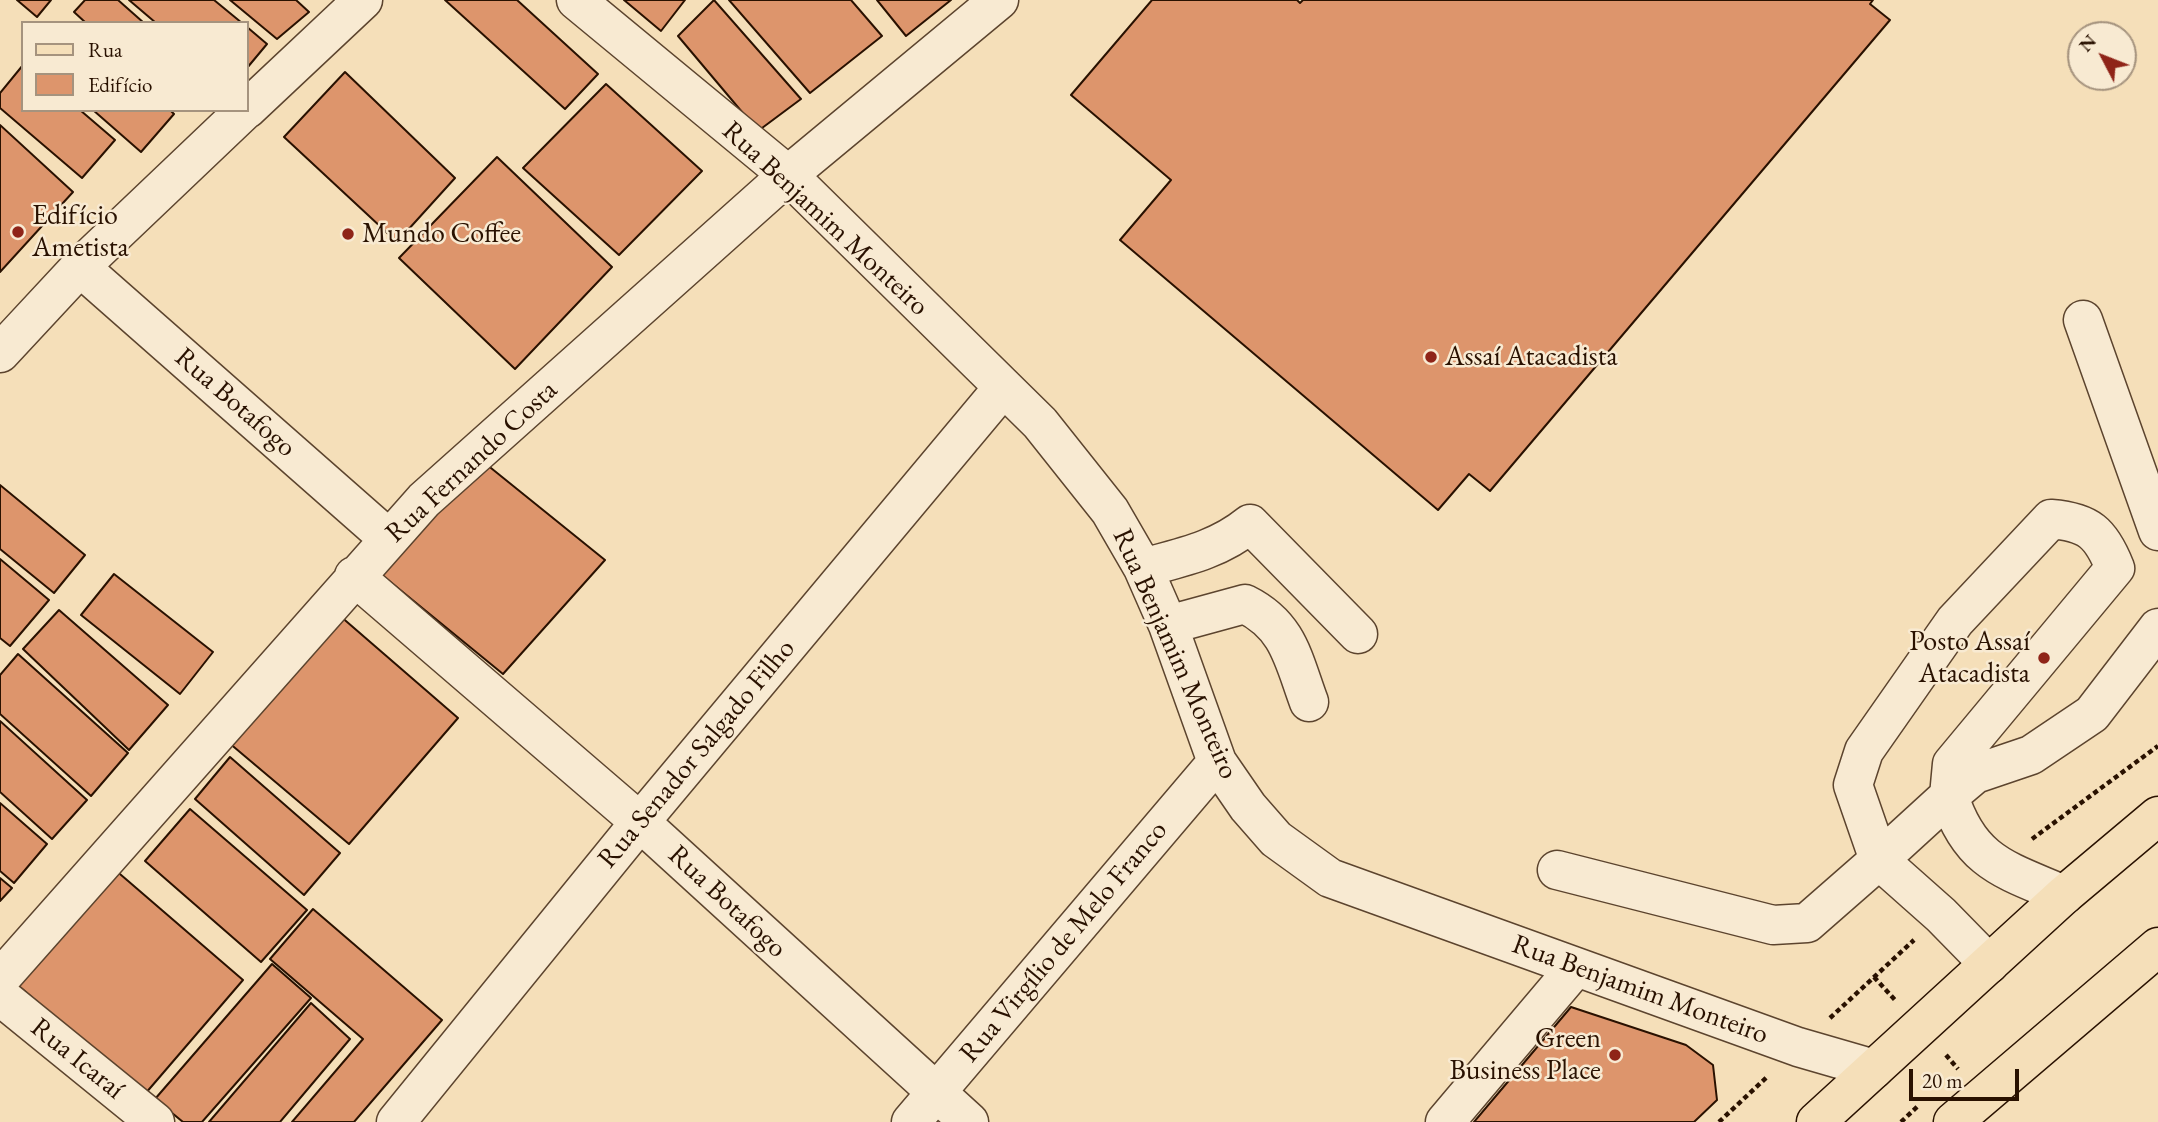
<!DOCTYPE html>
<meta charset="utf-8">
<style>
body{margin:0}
#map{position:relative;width:2158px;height:1122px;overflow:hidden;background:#f5dfb9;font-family:"EB Garamond",serif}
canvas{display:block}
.legend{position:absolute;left:21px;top:21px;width:228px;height:91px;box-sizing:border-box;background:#f8ead2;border:2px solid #a5937e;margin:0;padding:9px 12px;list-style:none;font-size:21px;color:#291100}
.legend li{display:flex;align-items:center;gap:14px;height:35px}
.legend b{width:35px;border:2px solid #a5937e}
.north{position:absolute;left:2067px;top:21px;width:70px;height:70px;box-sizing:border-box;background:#f8ead2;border:2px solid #a5937e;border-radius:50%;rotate:312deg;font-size:19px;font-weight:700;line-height:28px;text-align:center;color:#291100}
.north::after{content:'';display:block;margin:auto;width:24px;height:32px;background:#8f2418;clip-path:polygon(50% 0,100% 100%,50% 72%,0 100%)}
.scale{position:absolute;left:1909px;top:1069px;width:110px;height:32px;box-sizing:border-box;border:4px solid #291100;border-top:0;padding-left:9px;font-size:21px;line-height:24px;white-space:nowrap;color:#291100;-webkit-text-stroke:5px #f8ead2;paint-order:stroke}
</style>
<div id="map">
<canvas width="2158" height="1122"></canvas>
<ul class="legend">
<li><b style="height:9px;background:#f5dfb9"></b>Rua</li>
<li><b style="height:19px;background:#dd956c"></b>Edifício</li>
</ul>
<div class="north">N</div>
<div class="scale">20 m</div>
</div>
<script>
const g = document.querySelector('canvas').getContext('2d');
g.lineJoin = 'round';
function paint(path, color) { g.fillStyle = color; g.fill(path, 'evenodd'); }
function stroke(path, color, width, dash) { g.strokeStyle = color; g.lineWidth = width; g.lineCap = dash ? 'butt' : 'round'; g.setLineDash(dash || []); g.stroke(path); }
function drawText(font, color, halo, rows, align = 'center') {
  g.font = font + ' "EB Garamond",serif'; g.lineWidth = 5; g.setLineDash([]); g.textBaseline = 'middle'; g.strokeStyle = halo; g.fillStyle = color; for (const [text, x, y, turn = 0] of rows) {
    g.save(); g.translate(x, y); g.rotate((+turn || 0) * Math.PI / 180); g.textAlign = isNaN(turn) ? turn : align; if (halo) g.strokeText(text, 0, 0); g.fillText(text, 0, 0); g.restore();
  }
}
const building = new Path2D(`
 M17 0H51L37 17Z
 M85 0H118L144 23H86L74 12Z
 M129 0H214L242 23H156Z
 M230 0H296L309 12 277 39Z
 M445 0H517L598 74 565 109Z
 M624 0H685L661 31Z
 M714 0 801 99 758 131 678 36Z
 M729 0H851L882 36 810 93Z
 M877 0H951L906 36Z
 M1152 0H1297L1300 3 1303 0H1873L1870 4 1890 20 1490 491 1469 474 1438 510 1120 240 1171 180 1071 95Z
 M247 27 267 44 247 68Z
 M23 65V110H80L115 140 82 178 0 108V93Z
 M345 72 455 178 397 242 284 137Z
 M606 84 702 171 619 255 523 168Z
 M93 110H170L174 114 141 152Z
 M0 125 73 192 0 272Z
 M497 157 612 267 515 369 399 258Z
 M486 464 605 560 503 674 377 571Z
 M0 485 85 555 54 593 0 549Z
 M0 559 49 600 10 646 0 638Z
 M114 574 213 652 180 694 81 615Z
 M59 610 168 705 129 750 23 649Z
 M339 615 458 718 349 844 228 742Z
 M18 654 128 753 91 796 0 714V675Z
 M0 721 87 800 52 839 0 792Z
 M230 757 340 853 304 895 195 799Z
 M0 803 47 844 14 883 0 871Z
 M190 809 307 910 261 962 145 861Z
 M113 868 243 980 145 1094 14 982Z
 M0 878 12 888 0 901Z
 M313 909 442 1020 354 1122H292L363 1039 270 959Z
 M272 964 311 998 202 1122H183L155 1099Z
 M311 1003 350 1039 280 1122H209Z
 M1571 1007 1686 1045 1713 1065 1717 1100 1694 1122H1474Z`);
paint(building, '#dd956c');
stroke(building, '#291100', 2);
const minor = new Path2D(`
 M576 0 788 175 1040 423 1110 511 1143 568 1168 625 1217 762 1248 807 1276 839 1330 878 1798 1047 1874 1069
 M247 109 363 0
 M80 267 389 539
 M2083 320 2158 531
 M0 353 80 267 245 110
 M2051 519C2089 522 2101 533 2115 568L1952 764 1949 796 1879 860 1853 785 1864 751 1955 621Z
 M1143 568C1183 557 1218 550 1250 524L1358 634
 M354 576 640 822 969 1122
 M1168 625 1245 604C1289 626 1293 659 1309 702
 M1557 870 1773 925 1807 923 1879 860 1941 915 1989 964
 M2064 895C2006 870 1970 863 1949 796L1975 774 2031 755 2092 714 2158 628
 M0 979 424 500 788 175 999 0
 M0 996 155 1122
 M396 1122 640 822 1002 389
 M911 1122 1217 762
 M1445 1122 1576 967`);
const major = new Path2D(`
 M1816 1122 2064 895 2158 816
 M1953 1122 2158 947`);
stroke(minor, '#5c442e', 41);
stroke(major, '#291100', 41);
stroke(new Path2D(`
 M2032 839 2158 746
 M1874 977 1895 1000
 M1830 1018 1914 940
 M1946 1055 1958 1069
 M1719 1122 1768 1076
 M1901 1122 1918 1106`), '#291100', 4.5, [5, 3.5]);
stroke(minor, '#f8ead2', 38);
stroke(major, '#f5dfb9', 38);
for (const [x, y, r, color] of [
 [18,232,7,"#8f2418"],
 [348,234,7,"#8f2418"],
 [1431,357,7,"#8f2418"],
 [2044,658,7,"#8f2418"],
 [1615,1055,7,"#8f2418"]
]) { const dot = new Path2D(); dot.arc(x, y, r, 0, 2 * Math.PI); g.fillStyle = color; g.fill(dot); stroke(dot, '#f8ead2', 2.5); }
drawText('28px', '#291100', '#f8ead2', [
 ["Edifício",32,216],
 ["Ametista",32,248],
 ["Mundo Coffee",362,234],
 ["Assaí Atacadista",1445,357],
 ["Posto Assaí",2030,642,"right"],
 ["Atacadista",2030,674,"right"],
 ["Green",1601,1039,"right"],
 ["Business Place",1601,1071,"right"]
], 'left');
drawText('28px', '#291100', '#f8ead2', [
 ["Rua Benjamim Monteiro",825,219,43],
 ["Rua Botafogo",235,403,41],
 ["Rua Fernando Costa",472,462,-43],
 ["Rua Benjamim Monteiro",1175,654,66],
 ["Rua Senador Salgado Filho",697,754,-50],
 ["Rua Botafogo",727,902,43],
 ["Rua Virgílio de Melo Franco",1064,942,-50],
 ["Rua Benjamim Monteiro",1640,990,20],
 ["Rua Icaraí",77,1059,39]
]);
</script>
